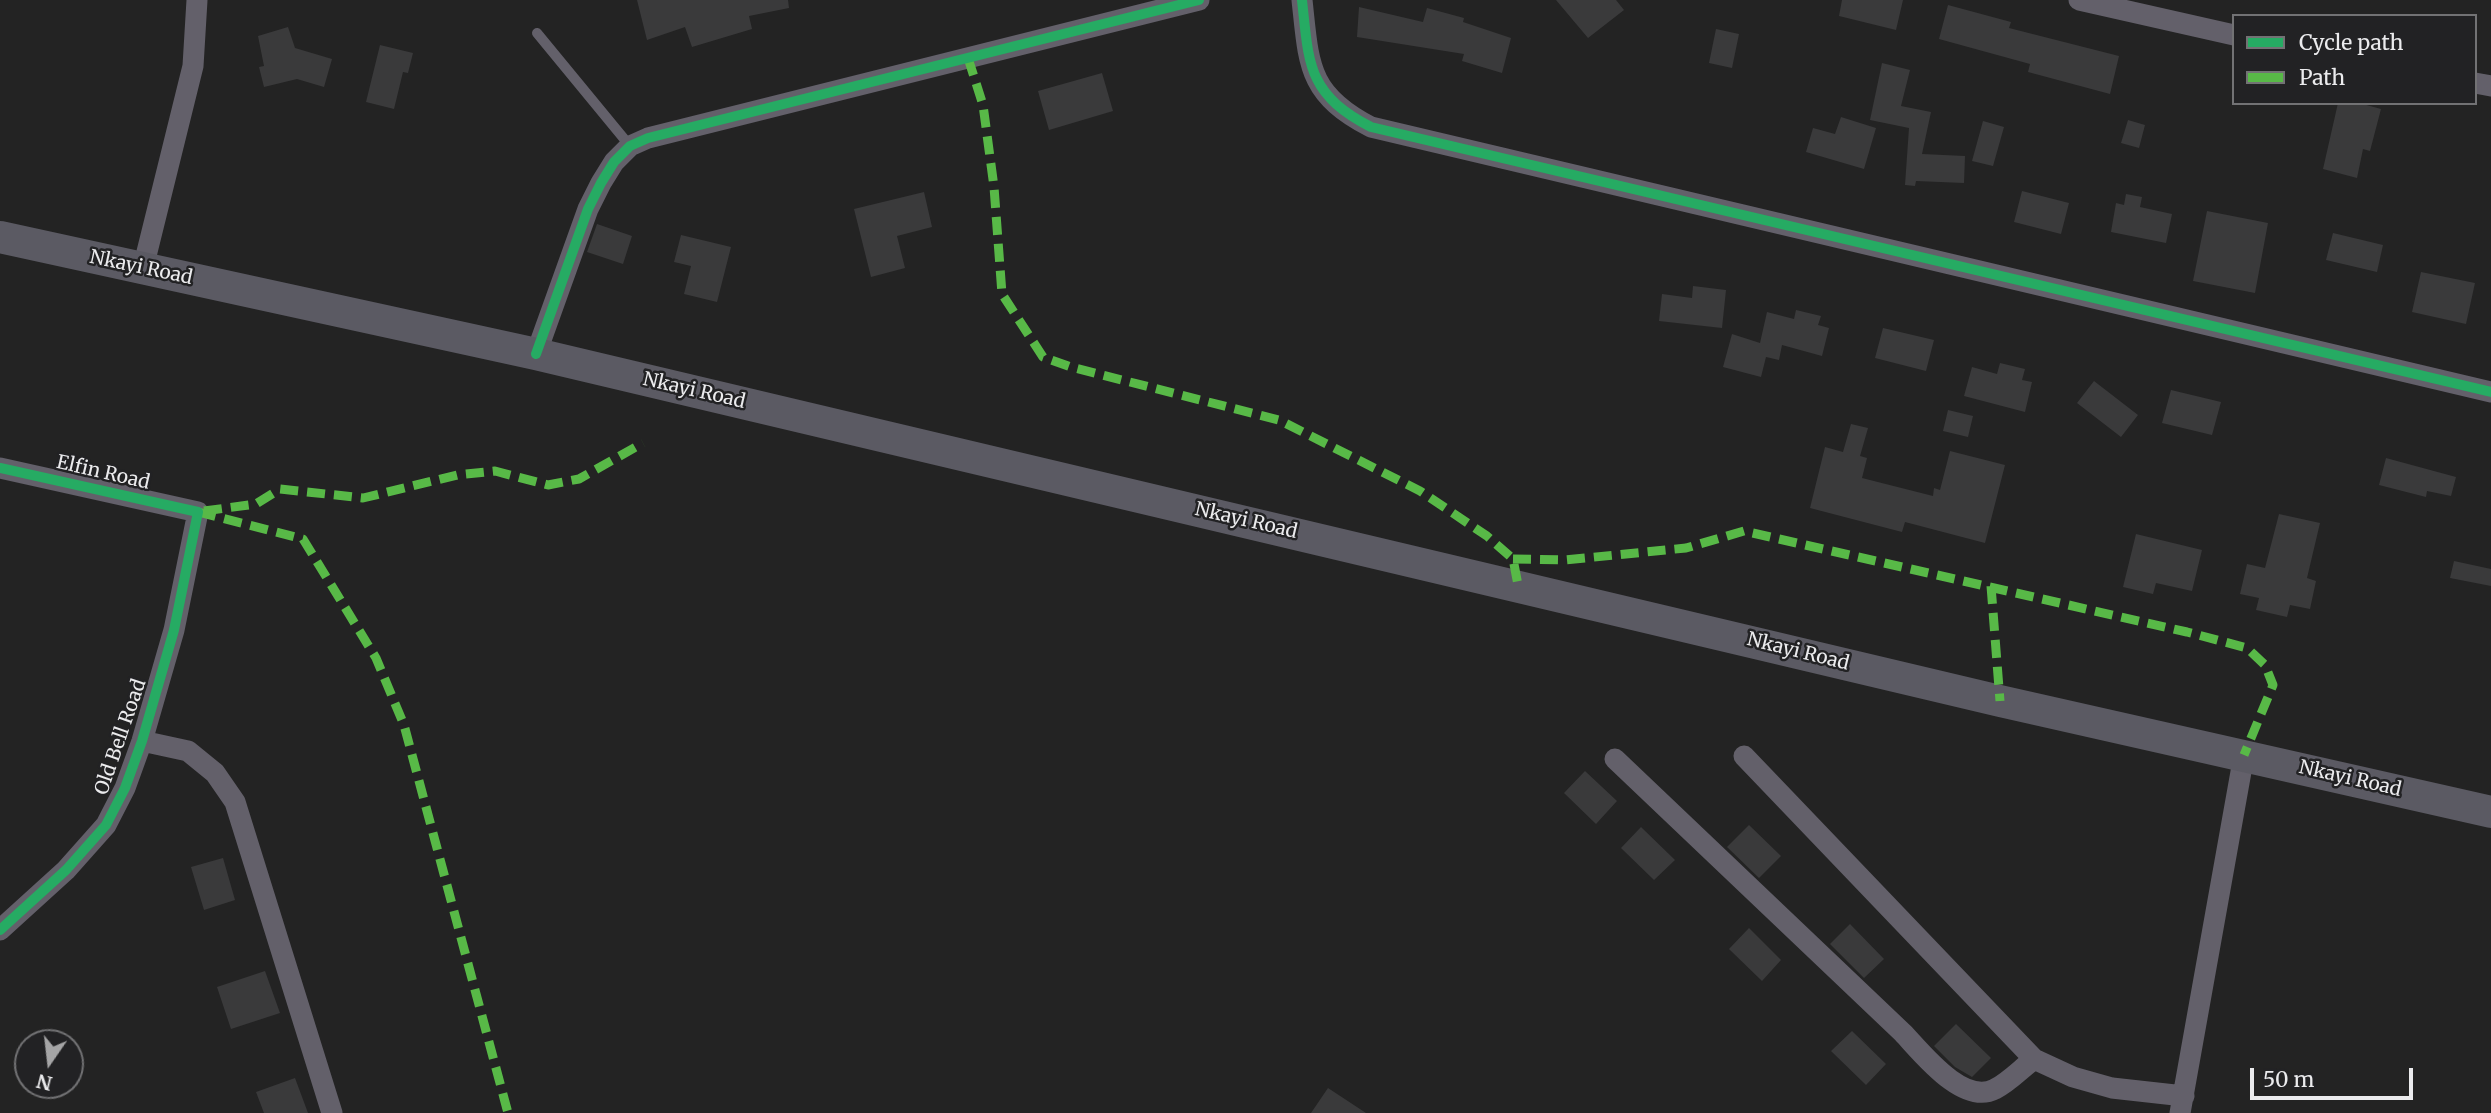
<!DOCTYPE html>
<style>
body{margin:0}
#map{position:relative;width:2491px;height:1113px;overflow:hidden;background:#232323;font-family:Merriweather,serif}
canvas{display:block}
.legend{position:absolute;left:2232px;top:14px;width:245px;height:91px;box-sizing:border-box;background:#222224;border:2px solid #727274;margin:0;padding:9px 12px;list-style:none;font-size:21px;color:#ebebed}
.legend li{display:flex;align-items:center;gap:14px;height:35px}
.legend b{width:35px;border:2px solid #727274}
.north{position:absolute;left:14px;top:1029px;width:70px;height:70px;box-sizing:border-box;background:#222224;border:2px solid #727274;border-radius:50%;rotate:194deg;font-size:19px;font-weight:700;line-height:28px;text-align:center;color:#ebebed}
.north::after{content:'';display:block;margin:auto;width:24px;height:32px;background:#a5a5a6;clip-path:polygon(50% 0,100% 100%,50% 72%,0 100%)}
.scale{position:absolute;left:2250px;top:1068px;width:163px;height:32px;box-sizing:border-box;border:4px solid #ebebed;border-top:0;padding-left:9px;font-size:21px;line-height:24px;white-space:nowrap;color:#ebebed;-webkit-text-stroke:5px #222224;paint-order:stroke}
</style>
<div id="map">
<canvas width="2491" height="1113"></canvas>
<ul class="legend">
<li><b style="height:9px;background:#26ab63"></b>Cycle path</li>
<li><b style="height:9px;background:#58b947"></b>Path</li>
</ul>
<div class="north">N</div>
<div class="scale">50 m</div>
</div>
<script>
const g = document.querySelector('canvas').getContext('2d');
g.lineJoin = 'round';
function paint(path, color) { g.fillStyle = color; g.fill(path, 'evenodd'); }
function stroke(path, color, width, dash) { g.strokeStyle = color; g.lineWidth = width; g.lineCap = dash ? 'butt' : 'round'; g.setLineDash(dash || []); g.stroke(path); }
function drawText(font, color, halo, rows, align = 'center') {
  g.font = font + ' Merriweather,serif'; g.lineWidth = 5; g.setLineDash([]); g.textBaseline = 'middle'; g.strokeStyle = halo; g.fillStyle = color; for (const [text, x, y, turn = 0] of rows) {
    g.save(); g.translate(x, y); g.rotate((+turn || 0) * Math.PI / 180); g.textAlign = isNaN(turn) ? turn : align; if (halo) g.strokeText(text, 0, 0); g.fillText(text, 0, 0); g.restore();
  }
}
paint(new Path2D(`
 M637 0H788L789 8 749 16 752 29 692 47 685 27 647 40Z
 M1556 0H1616L1624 10 1588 38Z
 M1842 0H1903L1896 30 1839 16Z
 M1948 5 2011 22 2009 28 2119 56 2110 94 2028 72 2030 64 1939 39Z
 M1359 7 1423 22 1427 8 1464 18 1463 22 1511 38 1502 73 1462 61 1464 54 1357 37Z
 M288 27 295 48 332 59 324 87 297 79 264 87 259 67 264 66 258 36Z
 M1716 29 1739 34 1732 68 1709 63Z
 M380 45 413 53 408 73 403 72 394 109 366 102Z
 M1882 63 1910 70 1901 106 1931 112 1922 154 1965 156 1964 183 1916 181 1915 186 1905 185 1909 128 1870 120Z
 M1102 73 1113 111 1049 130 1038 91Z
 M2338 103H2359L2381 109 2370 151 2363 149 2357 178 2323 169Z
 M1841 117 1876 128 1864 169 1806 152 1813 128 1835 134Z
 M2128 120 2145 125 2139 148 2121 143Z
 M1983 121 2004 127 1993 166 1972 161Z
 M2022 191 2069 203 2061 234 2014 222Z
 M924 192 932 227 897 236 905 268 871 277 854 209Z
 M2126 194 2142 197 2140 207 2172 214 2166 243 2111 232 2116 203 2124 205Z
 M2207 211 2268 223 2255 293 2193 281Z
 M597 224 632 236 623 264 587 252Z
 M2333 233 2383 245 2377 272 2326 260Z
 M681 235 731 247 717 302 684 294 691 266 674 262Z
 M2421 272 2475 283 2466 324 2412 312Z
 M1693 286 1726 290 1722 328 1659 321 1662 294 1692 298Z
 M1796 310 1821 316 1818 325 1829 328 1822 356 1782 345 1779 360 1766 357 1761 377 1723 367 1732 334 1760 343 1767 312 1794 319Z
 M1883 328 1934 340 1926 371 1875 358Z
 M2000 363 2025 369 2022 380 2032 382 2025 412 1964 396 1972 367 1997 374Z
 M2094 381 2138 415 2121 437 2077 403Z
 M2171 390 2221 402 2212 435 2162 423Z
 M1948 410 1973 416 1968 437 1943 431Z
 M1851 424 1868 428 1860 456 1867 458 1862 478 1933 496 1934 488 1940 490 1950 451 2005 465 1985 543 1905 522 1902 532 1810 508 1825 447 1843 452Z
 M2386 458 2456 477 2451 496 2427 491 2426 497 2379 485Z
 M2279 514 2320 523 2307 578 2316 581 2310 609 2290 605 2287 617 2256 610 2259 598 2240 594 2247 564 2265 568Z
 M2136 534 2202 550 2192 591 2156 583 2153 594 2123 587Z
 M2454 561 2491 569V586L2450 578Z
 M1585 771 1617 801 1596 824 1564 793Z
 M1749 825 1781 856 1759 878 1727 847Z
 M1641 827 1675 860 1654 880 1621 848Z
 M223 858 235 900 204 910 191 867Z
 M1850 924 1884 959 1864 978 1830 944Z
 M1749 928 1781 960 1762 981 1729 949Z
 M265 971 280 1013 231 1029 217 987Z
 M1956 1024 1991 1058 1972 1077 1955 1067 1934 1046Z
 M1852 1031 1886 1064 1866 1085 1831 1051Z
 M295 1078 308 1113H264L256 1092Z
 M1328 1088 1366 1113H1311Z`), '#3a3a3b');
stroke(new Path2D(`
 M537 33 630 146`), '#63606a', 10);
stroke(new Path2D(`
 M1302 0C1309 64 1307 94 1371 127L2491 392
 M2079 0 2234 35
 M2475 83 2491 86
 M143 268 193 66 197 0
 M536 354 588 209 601 183 614 162 630 146 648 138 1199 0
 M0 468 198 512 174 630 142 741 125 788 106 825 66 870 0 930
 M142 741 188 751 215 773 235 802 332 1113
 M1744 756 2034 1059 2073 1077 2112 1088 2184 1096
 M1615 759 1903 1033C1922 1053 1963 1106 1995 1089 2009 1082 2022 1068 2034 1059
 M2180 1113 2244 755`), '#63606a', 21);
stroke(new Path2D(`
 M0 237 536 354 2000 701 2491 812`), '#5b5a63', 32);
stroke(new Path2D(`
 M968 58 983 105 994 187 1002 294 1043 357 1071 367 1279 420 1420 491 1487 536 1513 559 1518 585
 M204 511 256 504 280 489 363 498 457 475 495 471 548 485 579 479 643 443
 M198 512 303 539 376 658 404 725 508 1113
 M1513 559 1565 560 1686 548 1744 531 2187 632 2247 648 2265 665 2273 685 2244 755
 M1991 586 2000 701`), '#58b947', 9, [18, 9]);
stroke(new Path2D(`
 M1302 0C1309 64 1307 94 1371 127L2491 392
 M536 354 588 209 601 183 614 162 630 146 648 138 1199 0
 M0 468 198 512 174 630 142 741 125 788 106 825 66 870 0 930`), '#26ab63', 10);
drawText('19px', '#ebebed', '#222224', [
 ["Nkayi Road",141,268,12],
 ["Nkayi Road",694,391,13],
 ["Elfin Road",103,473,13],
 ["Nkayi Road",1246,521,13],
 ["Nkayi Road",1798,652,14],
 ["Old Bell Road",121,737,-71],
 ["Nkayi Road",2350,779,13]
]);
</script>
